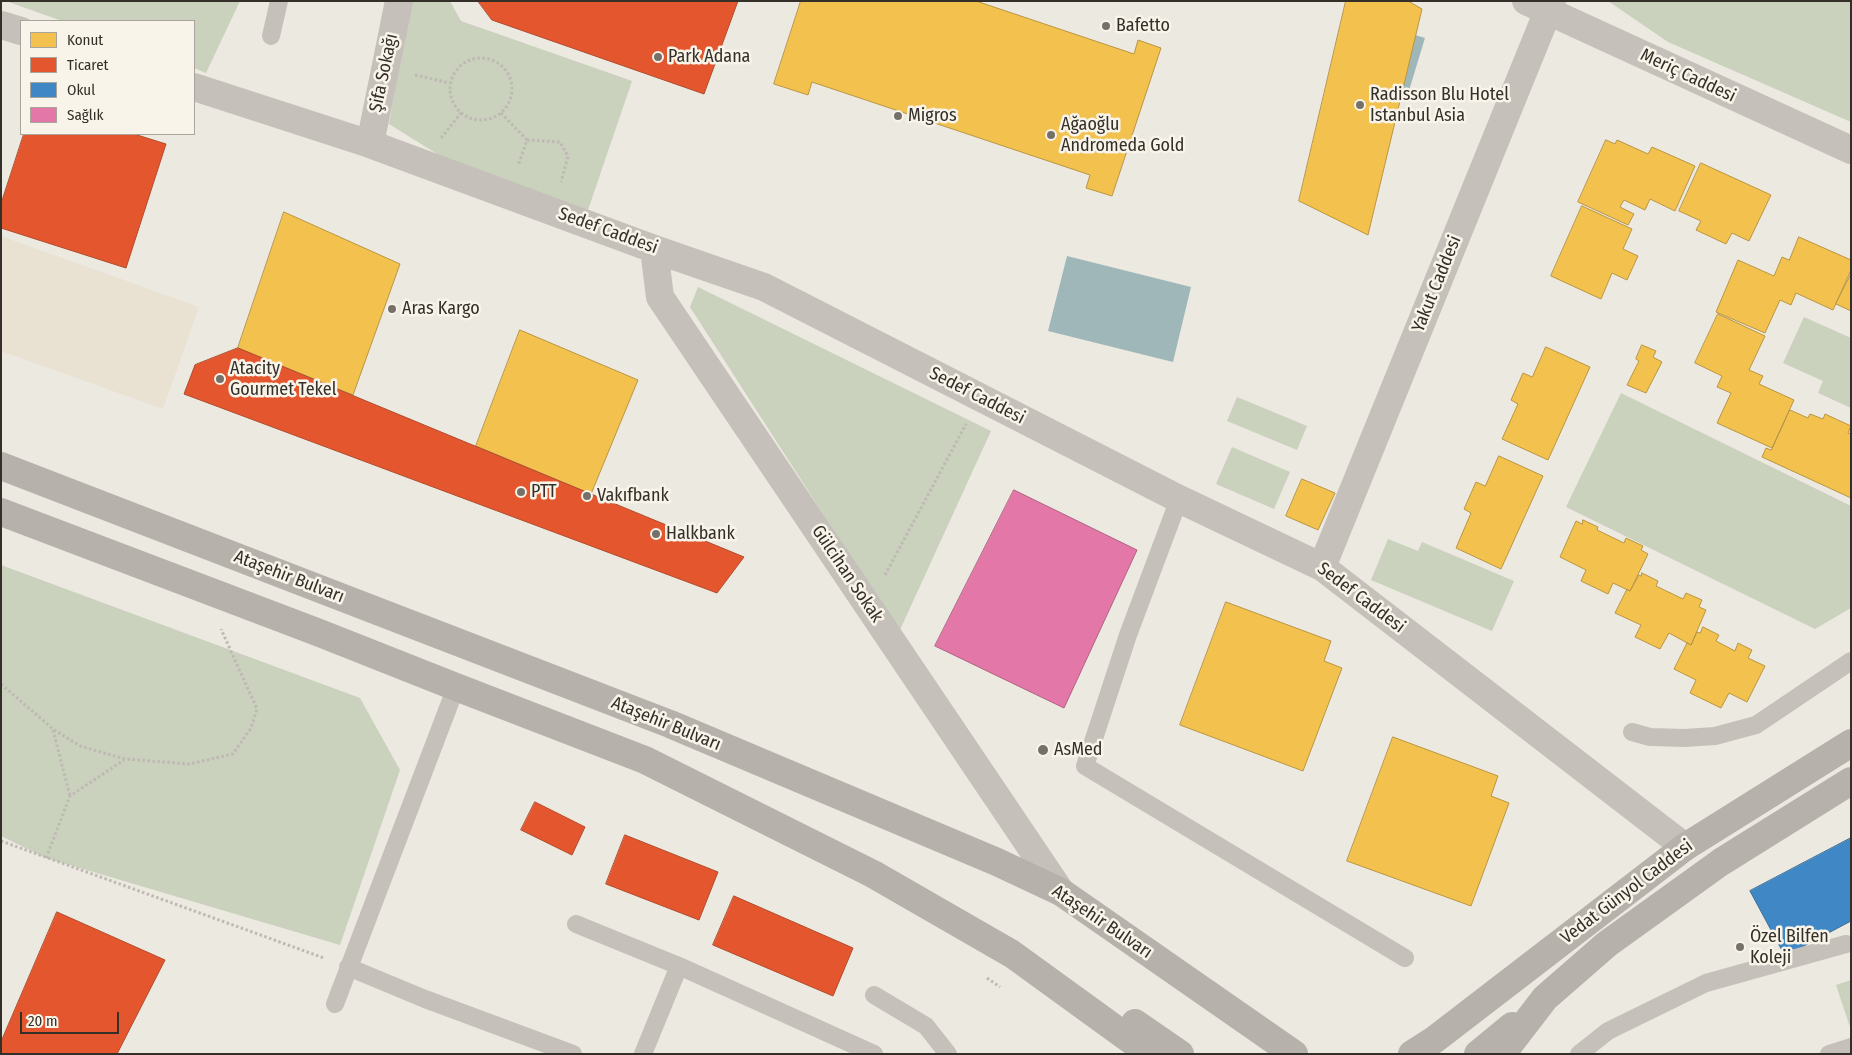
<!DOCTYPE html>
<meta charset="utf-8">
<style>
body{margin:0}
#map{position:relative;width:1852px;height:1055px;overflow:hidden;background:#ece9e1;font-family:"Fira Sans Condensed",sans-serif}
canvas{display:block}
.frame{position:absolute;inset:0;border:2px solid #352f29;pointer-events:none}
.legend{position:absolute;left:20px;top:20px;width:175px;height:115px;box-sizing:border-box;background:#f8f4e9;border:1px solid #aaa59c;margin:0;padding:6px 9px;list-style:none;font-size:15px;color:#352f29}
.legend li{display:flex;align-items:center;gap:10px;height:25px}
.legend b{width:25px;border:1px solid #aaa59c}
.scale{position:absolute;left:20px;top:1012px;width:99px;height:22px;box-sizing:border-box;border:2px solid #352f29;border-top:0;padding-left:6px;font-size:15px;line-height:18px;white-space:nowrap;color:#352f29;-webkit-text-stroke:4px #f8f4e9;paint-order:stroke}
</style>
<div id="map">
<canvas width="1852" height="1055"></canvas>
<div class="frame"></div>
<ul class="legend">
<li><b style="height:14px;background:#f2c14e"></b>Konut</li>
<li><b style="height:14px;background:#e4572e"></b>Ticaret</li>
<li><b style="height:14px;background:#3f88c5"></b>Okul</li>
<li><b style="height:14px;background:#e377a8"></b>Sağlık</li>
</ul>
<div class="scale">20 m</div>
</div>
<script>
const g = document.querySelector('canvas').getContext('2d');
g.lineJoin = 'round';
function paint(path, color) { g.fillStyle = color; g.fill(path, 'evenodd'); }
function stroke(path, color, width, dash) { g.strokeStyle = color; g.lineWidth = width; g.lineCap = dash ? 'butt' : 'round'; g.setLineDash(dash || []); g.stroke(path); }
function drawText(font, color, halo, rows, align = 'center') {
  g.font = font + ' "Fira Sans Condensed",sans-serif'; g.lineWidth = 5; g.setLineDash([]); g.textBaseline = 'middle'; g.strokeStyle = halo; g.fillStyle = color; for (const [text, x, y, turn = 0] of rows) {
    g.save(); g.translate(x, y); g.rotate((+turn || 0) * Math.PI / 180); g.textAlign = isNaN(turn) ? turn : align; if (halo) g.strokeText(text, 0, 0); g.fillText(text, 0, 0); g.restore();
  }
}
paint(new Path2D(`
 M6 1H240L206 73 194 68V21H62Z
 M410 1H450L461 21 632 81 588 210 442 157 389 124Z
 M1608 1H1851V122L1668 42Z
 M698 287 991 431 899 632 690 307Z
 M1804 317 1851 338V408L1818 393 1823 381 1783 363Z
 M1621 393 1851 506V608L1815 629 1566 507Z
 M1237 397 1307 426 1297 450 1227 421Z
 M1232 447 1290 472 1274 509 1216 484Z
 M1388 539 1418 551 1422 542 1514 581 1492 631 1371 580Z
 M1 565 360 698 400 770 340 945 46 858 1 836Z
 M1851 980V1030L1836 985Z`), '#cad1bd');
paint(new Path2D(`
 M1 236 199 307 163 409 1 351Z`), '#e9e2d2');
paint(new Path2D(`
 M1399 30 1425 38 1407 97 1383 89Z
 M1067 256 1191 287 1173 362 1048 331Z`), '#a0b7ba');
const homes = new Path2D(`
 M801 1H976L1134 54 1138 40 1161 48 1112 196 1086 188 1090 175 812 82 808 95 774 84Z
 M1346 1H1408L1422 9 1368 235 1299 201Z
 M1606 140 1615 144 1617 140 1648 154 1652 147 1695 166 1675 211 1650 199 1645 210 1624 200 1620 207 1634 214 1628 225 1578 202Z
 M1701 163 1771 195 1749 241 1732 233 1726 244 1696 230 1701 221 1679 211Z
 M1582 206 1632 229 1623 249 1638 256 1627 280 1612 273 1601 299 1551 276Z
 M284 212 400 264 353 395 238 348Z
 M1799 237 1851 260V270L1833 310 1796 293 1791 305 1780 300 1765 333 1716 312 1738 260 1774 276 1782 257 1789 260Z
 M1851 274V311L1836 304Z
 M1718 314 1765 336 1749 370 1763 376 1759 384 1794 400 1772 448 1717 423 1731 393 1717 387 1722 376 1695 363Z
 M520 330 638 380 591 494 476 446Z
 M1642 345 1656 351 1653 357 1662 362 1646 393 1627 385 1639 361 1636 359Z
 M1546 347 1590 367 1548 460 1502 439 1518 404 1511 400 1523 373 1532 377Z
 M1790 410 1808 418 1810 414 1823 419 1825 414 1851 426 1848 433 1851 434V498L1762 457 1766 448 1771 450Z
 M1499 456 1543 476 1501 569 1456 548 1471 513 1464 509 1476 482 1485 486Z
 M1302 479 1335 493 1318 530 1286 516Z
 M1583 520 1598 527 1597 530 1624 543 1626 538 1643 546 1641 550 1648 554 1630 591 1613 583 1608 594 1581 581 1586 570 1560 557 1576 521 1582 524Z
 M1642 573 1658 581 1656 586 1683 599 1686 593 1702 600 1699 607 1706 610 1691 645 1669 633 1660 649 1635 637 1641 625 1615 613 1627 589 1630 591 1639 575 1641 576Z
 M1226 602 1331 641 1324 661 1342 668 1303 771 1180 725Z
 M1703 627 1719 635 1716 641 1735 651 1738 643 1752 650 1748 658 1765 666 1747 702 1729 693 1721 708 1690 693 1696 680 1674 669 1687 643 1691 645 1697 632 1700 633Z
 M1393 737 1498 776 1491 796 1509 803 1471 906 1347 861Z`);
paint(homes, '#f2c14e');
stroke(homes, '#b99543', 1);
const shops = new Path2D(`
 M478 1H738L704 94 492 20Z
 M24 134H134L166 144 126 268 1 228V204Z
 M238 348 591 494 744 557 717 593 184 394 195 365Z
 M535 802 585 827 572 855 521 830Z
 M625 835 718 872 699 920 606 884Z
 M734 896 853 948 833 996 713 945Z
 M57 912 165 960 117 1054H1V1042Z`);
paint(shops, '#e4572e');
stroke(shops, '#b04b2c', 1);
const schools = new Path2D(`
 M1851 838V921L1785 956 1750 891Z`);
paint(schools, '#3f88c5');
stroke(schools, '#3c6d96', 1);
const health = new Path2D(`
 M1014 490 1137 550 1064 708 935 646Z`);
paint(health, '#e377a8');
stroke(health, '#af6182', 1);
stroke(new Path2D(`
 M450 89a31 31 0 1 1 62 0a31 31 0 1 1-62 0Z
 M415 75 450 83
 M501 113 527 140 518 166
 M441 138 461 113
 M527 140 560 142 568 156 561 182
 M885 575 966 424
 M1 684 53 729 80 746 125 759 189 764 233 754 251 728 257 709 221 629
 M53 730 70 796
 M1 841 324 958
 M46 858 70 796 124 760
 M987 978 1000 987`), '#beb9b3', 3, [2.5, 2.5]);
stroke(new Path2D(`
 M271 36 279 1
 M1179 499 1128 635 1085 766 1405 958
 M1632 732 1650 737 1685 738 1715 736 1756 725 1851 661
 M576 924 679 966 874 1054
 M348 967 425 999 573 1054
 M874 995 926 1026 948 1054
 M335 1004 456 687
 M643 1054 679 966
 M1579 1054 1608 1031 1706 983 1846 944
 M1829 1054 1851 1047`), '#c5c1ba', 18);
stroke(new Path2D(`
 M1526 1 1851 150
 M1 25 21 31
 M194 87 370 144 654 249 764 287 1179 499 1322 567 1685 847
 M370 144 399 1
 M654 249 660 297 1061 892
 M1322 567 1552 1`), '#c5c1ba', 28);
stroke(new Path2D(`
 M1 466 670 724 997 862 1061 892 1294 1054
 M1 512 317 632 456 687 645 760 873 874 1012 954 1150 1054
 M1135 1023 1180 1054
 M1412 1054 1434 1040 1685 847 1851 743
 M1478 1054 1512 1026
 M1502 1054 1545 998 1607 944 1721 862 1851 781`), '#b6b1ab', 28);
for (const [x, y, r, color] of [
 [1106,26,5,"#757069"],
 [658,57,5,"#757069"],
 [1360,105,5,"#757069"],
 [898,116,5,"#757069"],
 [1051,135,5,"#757069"],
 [392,309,5,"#757069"],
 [220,379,5,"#757069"],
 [521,492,5,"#757069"],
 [587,496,5,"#757069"],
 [656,534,5,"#757069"],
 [1043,750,6,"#757069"],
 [1740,947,5,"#757069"]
]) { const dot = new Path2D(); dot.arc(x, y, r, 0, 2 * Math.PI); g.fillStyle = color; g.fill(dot); stroke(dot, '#f8f4e9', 2); }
drawText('18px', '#352f29', '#f8f4e9', [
 ["Bafetto",1116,26],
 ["Park Adana",668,57],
 ["Radisson Blu Hotel",1370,95],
 ["Istanbul Asia",1370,116],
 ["Migros",908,116],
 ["Ağaoğlu",1061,125],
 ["Andromeda Gold",1061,146],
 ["Aras Kargo",402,309],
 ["Atacity",230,369],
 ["Gourmet Tekel",230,390],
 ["PTT",531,492],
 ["Vakıfbank",597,496],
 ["Halkbank",666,534],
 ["AsMed",1054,750],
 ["Özel Bilfen",1750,937],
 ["Koleji",1750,958]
], 'left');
drawText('18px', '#352f29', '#f8f4e9', [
 ["Şifa Sokağı",384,73,-78],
 ["Meriç Caddesi",1688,76,25],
 ["Sedef Caddesi",608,231,20],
 ["Yakut Caddesi",1437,284,-68],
 ["Sedef Caddesi",977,396,27],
 ["Gülcihan Sokak",847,574,56],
 ["Ataşehir Bulvarı",289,577,21],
 ["Sedef Caddesi",1361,598,37],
 ["Ataşehir Bulvarı",666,724,22],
 ["Vedat Günyol Caddesi",1627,892,-37],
 ["Ataşehir Bulvarı",1102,922,34]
]);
</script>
